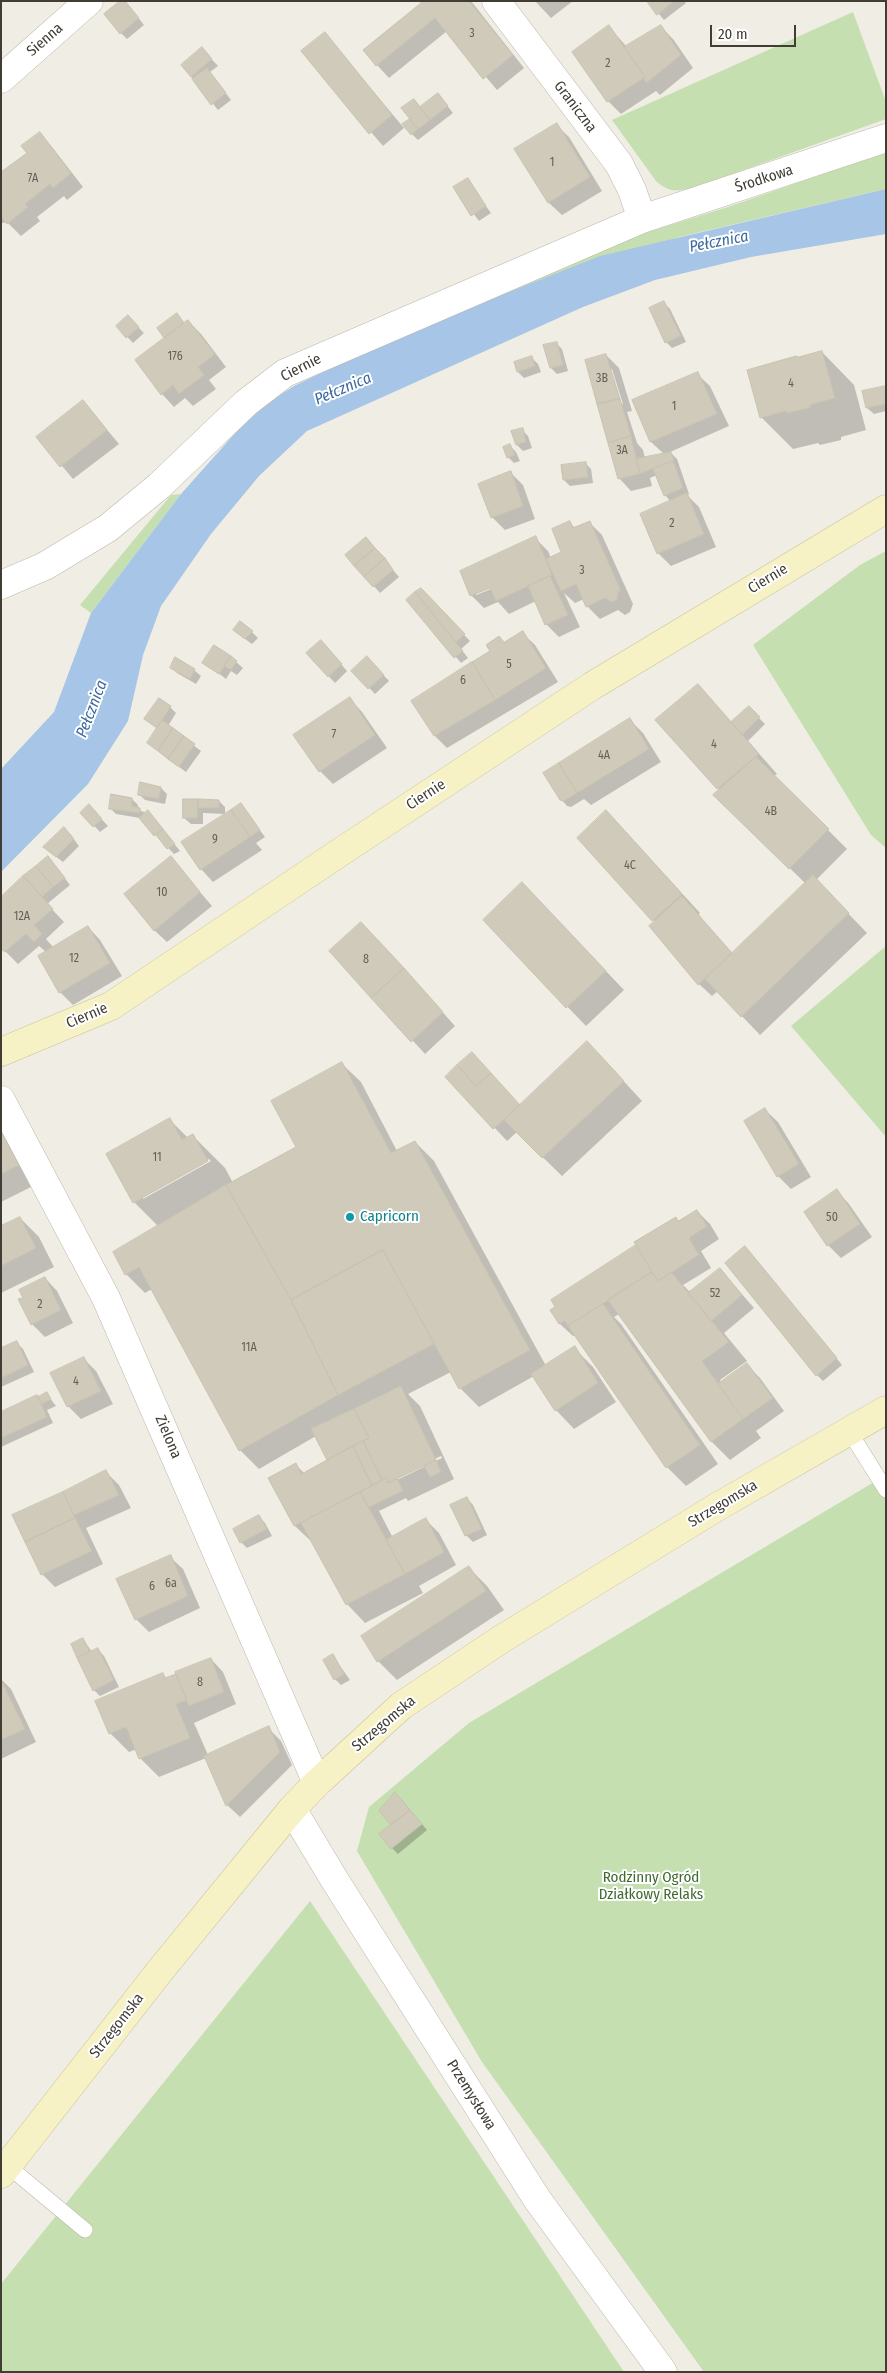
<!DOCTYPE html>
<meta charset="utf-8">
<style>
body{margin:0}
#map{position:relative;width:887px;height:2373px;overflow:hidden;background:#efede4;font-family:"Fira Sans Condensed",sans-serif}
canvas{display:block}
.frame{position:absolute;inset:0;border:2px solid #413d35;pointer-events:none}
.scale{position:absolute;left:710px;top:25px;width:86px;height:22px;box-sizing:border-box;border:2px solid #413d35;border-top:0;padding-left:6px;font-size:15px;line-height:18px;white-space:nowrap;color:#413d35;-webkit-text-stroke:4px #fff;paint-order:stroke}
</style>
<div id="map">
<canvas width="887" height="2373"></canvas>
<div class="frame"></div>
<div class="scale">20 m</div>
</div>
<script>
const g = document.querySelector('canvas').getContext('2d');
g.lineJoin = 'round';
function paint(path, color) { g.fillStyle = color; g.fill(path, 'evenodd'); }
function stroke(path, color, width, dash) { g.strokeStyle = color; g.lineWidth = width; g.lineCap = dash ? 'butt' : 'round'; g.setLineDash(dash || []); g.stroke(path); }
function drawText(font, color, halo, rows, align = 'center') {
  g.font = font + ' "Fira Sans Condensed",sans-serif'; g.lineWidth = 4; g.setLineDash([]); g.textBaseline = 'middle'; g.strokeStyle = halo; g.fillStyle = color; for (const [text, x, y, turn = 0] of rows) {
    g.save(); g.translate(x, y); g.rotate((+turn || 0) * Math.PI / 180); g.textAlign = isNaN(turn) ? turn : align; if (halo) g.strokeText(text, 0, 0); g.fillText(text, 0, 0); g.restore();
  }
}
paint(new Path2D(`
 M853 12 886 102V119L696 187C677 191 671 194 656 181L612 120Z
 M886 152V189L679 237 386 341 603 246 728 207Z
 M181 494 91 613 80 605 171 495Z
 M886 551V848L871 835 753 645 860 565Z
 M886 946V1137L791 1026Z
 M886 1475V2372H704L482 2062 357 1851 369 1807 469 1723Z
 M310 1901 624 2372H1V2284Z`), '#c5dfb1');
paint(new Path2D(`
 M886 189V234L751 257 655 280 583 307 307 431 259 476 211 534 161 606 143 655 128 721 88 784 1 872V769L54 712 91 613 181 494 254 412 294 386 386 341 600 256Z`), '#a7c5e6');
paint(new Path2D(`
 M421 1H471L524 68 497 90 447 31 389 78 377 65 423 3Z
 M535 1H573L551 18Z
 M648 1H684L686 3 664 20Z
 M129 6 144 25 127 39 121 33Z
 M609 27 627 47 661 27 673 39 693 68 660 95 656 91 621 114 608 101Z
 M325 34 404 128 383 146 302 52Z
 M202 49 218 66 210 72 231 100 218 110 182 65Z
 M438 94 453 113 418 140 412 134V119L421 108Z
 M556 125 569 137 602 191 562 215 549 203 516 149Z
 M39 134 52 147 83 187 67 200 64 196 37 217 40 221 21 236 7 222 2 223 1 174 29 154Z
 M467 180 491 213 479 221 455 188Z
 M664 303 670 309 686 342 672 348 666 342Z
 M176 315 185 324 188 321 201 334 226 367 209 380 216 389 193 406 185 398 174 407 162 394 166 338 158 328Z
 M134 323 144 333 133 343 118 327Z
 M556 343 562 349 568 371 557 374 551 368Z
 M822 352 854 385 866 430 841 437V440L820 445 818 443 793 449 761 417 798 359Z
 M606 355 619 368 632 411 627 412 637 443 643 450 645 458 664 454 651 442 634 401 697 374 710 386 729 426 670 452 677 459 689 494 687 495 699 507 716 547 671 566 658 553 671 502 665 495 657 475 650 478 652 486 631 491 619 478ZM609 369H612L623 404 620 405Z
 M532 358 538 364 541 372 524 378 518 372Z
 M886 388V411L874 414 867 408 864 392Z
 M83 401 119 444 73 479 38 437Z
 M522 430 528 436 532 448 523 451 517 445Z
 M510 446 516 452 520 461 514 463 508 457Z
 M585 463 591 469 593 483 570 486 564 480Z
 M511 473 523 485 535 519 505 530 492 517Z
 M589 522 602 535 633 604 630 612 625 615 618 610 600 619 587 606 584 599 575 603 564 593 580 627 559 637 546 624 536 601 509 614 498 602 484 608 471 595 535 538 548 551 551 558 563 552 570 523 575 528ZM495 585 496 587 476 595V592Z
 M372 545 399 577 380 593 347 555Z
 M421 590 470 641 461 649 468 658 461 663 408 600Z
 M252 632 258 638 252 644 241 636Z
 M522 633 535 645 558 682 447 748 435 736Z
 M327 648 347 671 335 683 308 654Z
 M204 662H236L243 668 237 675 231 671 226 679Z
 M373 664 389 681 375 694 353 671Z
 M171 667 194 670 201 676 196 684 177 673Z
 M698 686 732 723 749 708 765 724 748 741 777 774 774 776 847 849 816 880 867 933 760 1035 718 991 712 996 699 984 650 926 655 922 579 838 625 831 700 913 698 915 733 954 806 884 715 795 720 790 657 720Z
 M350 699 362 712 387 748 333 784 320 771 295 735Z
 M170 707 176 713 168 726 201 751 186 772 155 749 158 729 146 719Z
 M630 720 643 733 661 762 591 805 584 799 571 807 567 806 561 799Z
 M161 788 167 794 165 804 145 800 139 794Z
 M132 799 138 805V809L154 818 180 851 174 854 140 818 116 814 110 808Z
 M185 800 219 801 225 807V814L203 813V824H191L184 818Z
 M241 805 265 837 256 843 262 850 213 882 201 869Z
 M95 812 108 826 100 832 82 813Z
 M70 834 79 846 63 862 51 853Z
 M171 858 212 906 167 942 154 930Z
 M54 864 70 885 47 904 64 922 46 939 54 948 88 927 100 940 122 976 73 1005 60 992 46 952 39 946 18 964 1 947Z
 M541 903 624 990 586 1026 484 920Z
 M374 936 455 1026 425 1054 331 951Z
 M606 1062 642 1101 562 1176 517 1132 507 1141 447 1077 520 1106Z
 M342 1064 361 1082 397 1151 415 1142 434 1161 546 1366 574 1348 593 1367 616 1402 574 1429 556 1410 534 1376 479 1407 460 1388 451 1372 408 1394 420 1406 454 1479 408 1501 406 1498 379 1511 393 1538 426 1520 439 1533 456 1565 419 1586 423 1593 365 1623 347 1604 314 1544 295 1526 269 1478 296 1465 305 1474 328 1461 316 1436 259 1469 240 1450 152 1289 145 1293 126 1274 158 1226 134 1202 108 1155 170 1120 188 1138 193 1136 225 1168 233 1183 297 1148ZM209 1159 211 1161 143 1199V1196ZM441 1456 442 1458 397 1480 395 1478Z
 M765 1110 778 1122 811 1177 791 1189 778 1176Z
 M1 1116 37 1184 1 1202Z
 M837 1191 849 1204 872 1237 841 1258 828 1245 806 1212Z
 M697 1211 710 1224 719 1239 701 1251 711 1268 683 1285 691 1293 720 1269 754 1308 724 1333 747 1361 720 1380 722 1383 747 1365 760 1378 784 1411 756 1431 761 1438 730 1460 711 1441 619 1314 614 1317 621 1324 718 1464 686 1486 667 1467 575 1335 573 1336 560 1324 552 1310 675 1218 679 1222Z
 M20 1218 39 1237 54 1267 1 1293V1228Z
 M751 1254 842 1365 823 1381 817 1375Z
 M45 1278 57 1291 73 1323 45 1337 32 1324 25 1299Z
 M17 1343 23 1349 34 1372 1 1387V1350Z
 M84 1359 96 1371 113 1404 81 1419 68 1406 52 1374Z
 M47 1394 56 1406 47 1410 53 1423 1 1447V1413L37 1396 38 1398Z
 M106 1472 119 1485 131 1508 86 1528 103 1564 55 1587 42 1574 14 1516Z
 M467 1498 473 1505 487 1535 473 1542 466 1535 452 1505Z
 M259 1517 265 1523 272 1536 247 1548 241 1542Z
 M170 1557 183 1569 200 1608 149 1632 136 1619Z
 M469 1568 487 1586 504 1610 397 1680 378 1661 363 1637Z
 M83 1639 92 1652 98 1650 104 1656 119 1687 100 1696 94 1690Z
 M333 1656 350 1680 341 1685 335 1679Z
 M211 1659 223 1672 236 1704 194 1723 208 1755 268 1728 281 1741 292 1765 240 1817 227 1805 206 1758 159 1777 140 1758 137 1749 129 1752 110 1733 163 1674 167 1679Z
 M1 1679 11 1689 36 1742 1 1759Z
 M401 1799 427 1830 398 1854 392 1848Z`), '#0003');
const building = new Path2D(`
 M120 1H125L139 18 120 34 104 14Z
 M420 1H469L513 55 483 79 435 18 376 66 363 50 421 3Z
 M647 1H674L657 15Z
 M609 25 645 77 607 102 572 52Z
 M661 25 681 55 646 83 643 78 645 77 624 47Z
 M325 32 392 115 369 134 301 51Z
 M202 47 212 59 191 77 181 65Z
 M207 68 226 93 211 105 192 79Z
 M438 93 448 106 430 120 420 107Z
 M414 99 430 120 418 129 401 108Z
 M410 119 418 129 411 135 402 124Z
 M557 123 590 177 548 203 514 149Z
 M40 132 71 173 53 188 50 184 25 204 28 207 7 224 1 217V172L27 153 21 146Z
 M468 178 486 206 471 216 453 187Z
 M664 301 681 336 665 343 649 308Z
 M177 313 184 323 164 338 157 328Z
 M128 315 139 327 126 338 116 326Z
 M188 320 215 354 198 367 204 375 179 394 173 385 161 395 135 360Z
 M557 342 563 365 550 368 543 345Z
 M822 351 835 398 810 405V408L787 413 786 411 760 418 747 370 796 356 798 357Z
 M606 354 620 399 597 404 585 360Z
 M532 356 535 366 517 372 514 362Z
 M698 372 717 414 650 442 632 400Z
 M886 386V404L866 408 862 391Z
 M620 399 631 436 608 443 597 404Z
 M83 400 107 430 60 467 36 437Z
 M523 428 526 442 516 445 511 431Z
 M631 436 640 474 618 479 608 443Z
 M510 444 515 455 507 458 503 447Z
 M671 452 674 460 640 474 636 459Z
 M673 461 683 488 664 496 653 469Z
 M586 462 588 477 563 480 561 465Z
 M511 471 523 506 491 518 478 484Z
 M687 493 704 534 657 554 640 514Z
 M570 521 573 528 590 521 621 591 618 592 617 600 611 602 605 598 586 607 576 584 561 591 546 559 561 552 552 529Z
 M536 536 552 575 496 601 490 588 470 596 460 571Z
 M366 537 375 548 354 566 345 555Z
 M375 548 385 558 364 577 354 566Z
 M385 558 393 570 373 587 364 577Z
 M550 576 568 615 545 625 528 586Z
 M421 588 465 634 456 642 415 592Z
 M415 592 463 651 454 658 406 600Z
 M240 621 253 631 245 639 233 630Z
 M523 631 546 668 495 700 472 662 490 651 486 645 499 636 504 642Z
 M321 640 342 664 328 677 306 653Z
 M214 645 231 656 219 674 202 663Z
 M231 656 237 661 231 670 224 666Z
 M367 656 384 675 368 689 351 671Z
 M175 657 195 669 190 679 170 668Z
 M472 662 495 700 434 736 411 701Z
 M698 684 759 754 717 789 655 720Z
 M350 697 375 735 319 772 293 735Z
 M159 698 171 706 157 728 144 719Z
 M749 706 760 717 742 735 731 722Z
 M630 718 649 749 577 793 559 763Z
 M162 720 173 728 158 751 147 743Z
 M173 728 184 736 168 759 158 751Z
 M184 736 195 744 179 767 168 759Z
 M756 757 829 829 789 869 713 795Z
 M559 763 577 793 564 801 560 800 543 773Z
 M140 782 161 787 159 799 138 795Z
 M111 794 132 798V806L140 808V813L109 809Z
 M183 799H198L197 818H183Z
 M198 799 219 800V808H198Z
 M241 803 260 830 250 837 231 810Z
 M89 804 102 819 93 827 80 813Z
 M148 810 163 829 154 836 139 818Z
 M231 810 250 837 200 870 181 842Z
 M606 810 682 894 652 921 577 838Z
 M64 827 74 839 56 857 43 847Z
 M163 829 175 844 167 849 156 835Z
 M48 856 65 878 53 887 36 866Z
 M171 856 200 892 154 931 124 894Z
 M36 866 53 887 42 897 23 876Z
 M813 875 849 913 741 1017 705 979Z
 M23 876 53 909 34 925 42 934 34 942 26 934 5 952 1 949V897Z
 M522 882 606 971 566 1008 483 920Z
 M682 896 732 953 698 985 649 926Z
 M361 922 404 968 371 998 329 951Z
 M88 926 110 963 59 993 38 956Z
 M404 968 443 1012 411 1042 371 998Z
 M587 1041 624 1081 542 1158 504 1120Z
 M472 1052 491 1073 476 1086 457 1065Z
 M342 1062 391 1153 415 1141 530 1350 459 1389 383 1250 291 1300 226 1185 296 1147 271 1101Z
 M457 1065 476 1086 491 1073 520 1105 493 1129 445 1077Z
 M765 1108 799 1164 777 1177 744 1121Z
 M170 1118 182 1140 193 1134 208 1161 133 1203 106 1154Z
 M1 1131 19 1165 1 1174Z
 M226 1185 291 1300 338 1395 239 1451 139 1267 125 1275 113 1252Z
 M837 1189 860 1224 827 1246 804 1212Z
 M697 1210 707 1226 689 1238 699 1255 658 1281 634 1242 676 1217 678 1221Z
 M20 1217 36 1248 1 1266V1226Z
 M636 1245 652 1272 568 1326 565 1321 559 1324 550 1310 555 1307 551 1300Z
 M745 1246 837 1358 816 1376 725 1263Z
 M383 1250 434 1344 338 1395 291 1300Z
 M720 1268 742 1295 711 1321 688 1293Z
 M652 1272 658 1281 671 1272 729 1342 702 1361 743 1419 711 1442 608 1300Z
 M45 1277 61 1310 31 1325 18 1299 23 1298 19 1290Z
 M603 1304 700 1445 666 1468 568 1326Z
 M17 1341 28 1365 1 1378V1348Z
 M575 1346 598 1383 555 1411 531 1374Z
 M84 1357 101 1391 67 1407 50 1373Z
 M747 1363 773 1398 743 1419 718 1384Z
 M401 1386 436 1460 388 1483 386 1478 382 1480 363 1441 369 1438 354 1409Z
 M47 1392 51 1399 42 1404 38 1397Z
 M37 1395 47 1417 1 1438V1412Z
 M354 1409 369 1438 327 1460 311 1429Z
 M363 1441 382 1480 372 1486 353 1446Z
 M353 1446 372 1486 294 1526 268 1478 296 1463 301 1474Z
 M436 1460 441 1472 430 1477 424 1466Z
 M106 1470 119 1495 74 1515 63 1492Z
 M386 1478 388 1483 397 1478 403 1491 369 1507 360 1492Z
 M63 1492 75 1518 25 1542 12 1515Z
 M360 1492 405 1574 346 1605 301 1523Z
 M467 1497 482 1529 465 1536 450 1505Z
 M259 1515 267 1529 240 1543 233 1529Z
 M75 1518 92 1551 41 1575 25 1542Z
 M426 1518 444 1552 405 1574 386 1540Z
 M171 1555 188 1596 135 1620 116 1579Z
 M469 1566 486 1591 377 1662 361 1636Z
 M83 1638 90 1652 77 1658 71 1644Z
 M98 1648 114 1680 93 1691 77 1658Z
 M333 1654 344 1674 334 1680 323 1660Z
 M211 1658 224 1692 189 1706 175 1672Z
 M163 1673 165 1678 176 1674 187 1700 176 1704 190 1738 139 1759 126 1727 109 1734 95 1701Z
 M1 1680 25 1729 1 1740Z
 M269 1726 280 1752 226 1806 204 1756Z
 M395 1792 410 1810 391 1825 379 1811Z
 M410 1810 422 1824 391 1849 379 1834Z`);
paint(building, '#d0cabb');
stroke(building, '#c9c2af', 1);
const lane = new Path2D(`
 M849 1431 886 1490
 M8 2166 85 2230`);
const street = new Path2D(`
 M496 1 619 164 632 190 642 219
 M1 79 89 1
 M1 585 45 566 108 528 159 486 246 403 285 373 642 219 886 138
 M1 1100 106 1298 317 1783
 M292 1809 334 1879 537 2199 663 2372`);
const secondary = new Path2D(`
 M1 1052 111 1006 339 853 592 686 886 509
 M1 2174 159 1972 292 1809 317 1783 401 1706 500 1640 717 1507 886 1410`);
stroke(lane, '#bdb8ab', 16);
stroke(street, '#bdb8ab', 29);
stroke(secondary, '#cac298', 29);
stroke(lane, '#fff', 15);
stroke(street, '#fff', 28);
stroke(secondary, '#f7f1c6', 28);
for (const [x, y, r, color] of [
 [350,1217,5,"#0f9aa8"]
]) { const dot = new Path2D(); dot.arc(x, y, r, 0, 2 * Math.PI); g.fillStyle = color; g.fill(dot); stroke(dot, '#fff', 2); }
drawText('12px', '#656056', null, [
 ["3",472,34],
 ["2",608,64],
 ["1",552,163],
 ["7A",33,179],
 ["176",175,357],
 ["3B",602,379],
 ["4",791,384],
 ["1",674,407],
 ["3A",622,451],
 ["2",672,524],
 ["3",582,571],
 ["5",509,665],
 ["6",463,681],
 ["7",334,735],
 ["4",714,745],
 ["4A",604,756],
 ["4B",771,812],
 ["9",215,840],
 ["4C",630,866],
 ["10",162,893],
 ["12A",22,917],
 ["12",74,959],
 ["8",366,960],
 ["11",157,1158],
 ["50",832,1218],
 ["52",715,1294],
 ["2",40,1305],
 ["11A",249,1348],
 ["4",76,1382],
 ["6a",171,1584],
 ["6",152,1587],
 ["8",200,1683]
]);
drawText('15px', '#413d35', '#fff', [
 ["Sienna",45,40,-41],
 ["Graniczna",575,107,53],
 ["Środkowa",764,179,-18],
 ["Ciernie",301,368,-27],
 ["Ciernie",768,579,-31],
 ["Ciernie",426,795,-33],
 ["Ciernie",87,1016,-23],
 ["Zielona",168,1437,67],
 ["Strzegomska",723,1504,-31],
 ["Strzegomska",384,1724,-40],
 ["Strzegomska",117,2026,-52],
 ["Przemysłowa",471,2095,58]
]);
drawText('15px', '#0d838f', '#fff', [
 ["Capricorn",360,1217]
], 'left');
drawText('15px', '#406b30', '#fff', [
 ["Rodzinny Ogród",651,1878],
 ["Działkowy Relaks",651,1895]
]);
drawText('italic 16px', '#3c6a9e', '#fff', [
 ["Pełcznica",719,242,-11],
 ["Pełcznica",343,389,-23],
 ["Pełcznica",92,709,-69]
]);
</script>
